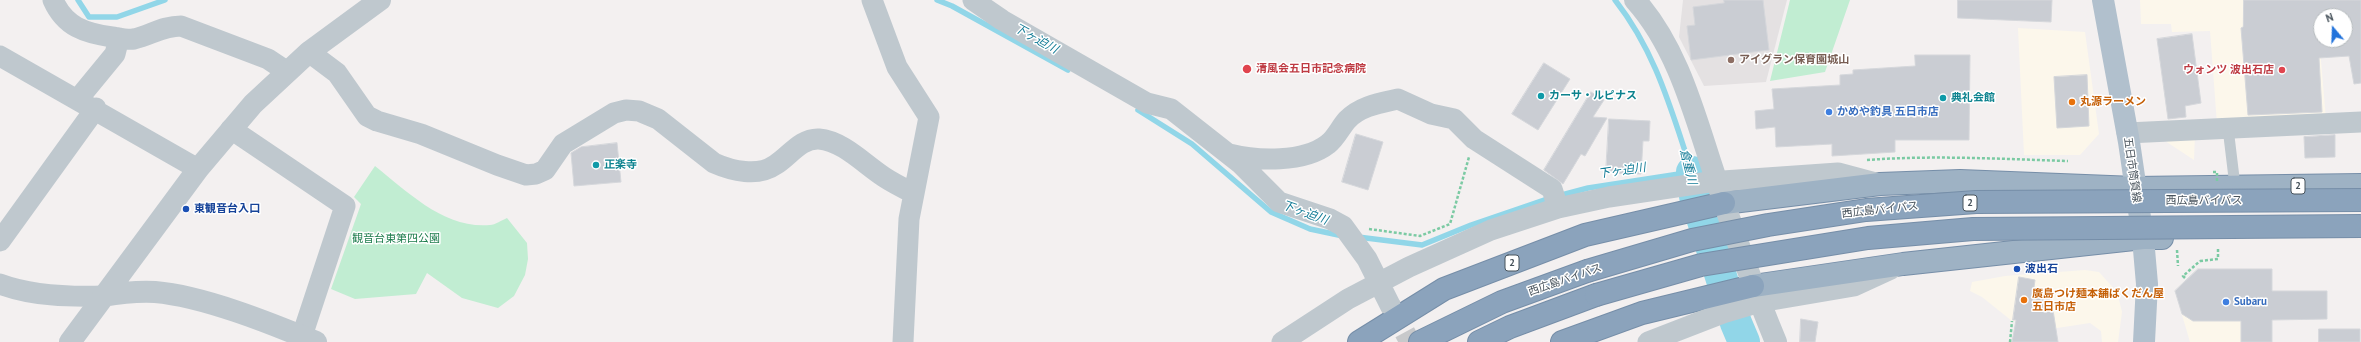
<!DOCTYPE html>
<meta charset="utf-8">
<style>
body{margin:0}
#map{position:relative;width:2361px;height:342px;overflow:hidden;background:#f3f0f0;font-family:"PT Sans",sans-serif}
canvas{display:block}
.north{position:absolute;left:2313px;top:8px;width:40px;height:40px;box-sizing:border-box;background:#fff;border:1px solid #b6bbbe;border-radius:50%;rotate:341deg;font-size:11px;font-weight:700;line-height:16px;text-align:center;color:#49545d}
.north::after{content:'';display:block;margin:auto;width:14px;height:18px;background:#2273db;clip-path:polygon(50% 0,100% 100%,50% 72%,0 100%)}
</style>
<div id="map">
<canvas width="2361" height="342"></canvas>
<div class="north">N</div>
</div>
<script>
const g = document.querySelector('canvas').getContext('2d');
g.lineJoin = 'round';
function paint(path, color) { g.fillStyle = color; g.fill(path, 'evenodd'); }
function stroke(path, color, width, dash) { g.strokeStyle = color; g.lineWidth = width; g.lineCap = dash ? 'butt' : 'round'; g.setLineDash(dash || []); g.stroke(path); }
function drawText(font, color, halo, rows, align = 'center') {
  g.font = font + ' "PT Sans","Noto Sans JP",sans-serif'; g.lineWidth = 3; g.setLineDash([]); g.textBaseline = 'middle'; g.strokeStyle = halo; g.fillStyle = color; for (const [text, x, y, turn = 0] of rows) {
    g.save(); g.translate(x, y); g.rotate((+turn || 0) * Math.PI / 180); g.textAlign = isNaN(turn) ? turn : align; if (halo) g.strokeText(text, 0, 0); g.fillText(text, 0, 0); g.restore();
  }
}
paint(new Path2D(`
 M2140 0H2361L2345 16H2321L2318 26 2326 119 2217 124 2210 31 2172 32 2171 24H2141Z
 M2018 28 2085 32 2099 134 2080 155H2024Z
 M2195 134 2194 160 2156 135Z
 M2198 269H2272V342H2190L2175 291Z
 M2085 270 2099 272 2117 292 2122 312 2118 342H2102L2101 331 2090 323 2044 330 2031 323 2012 321 1982 297 1970 291 1972 282 2005 276Z`), '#fcf7eb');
paint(new Path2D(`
 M1683 0H1787L1766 82 1704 86 1679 37Z`), '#e4e1e2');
paint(new Path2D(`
 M1790 0H1850L1825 72 1770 81Z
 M375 166C408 192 444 229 490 225 495 225 502 220 507 218L527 243 528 259 525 275 514 296 498 308 462 298 427 273 416 294 355 299 331 289 361 204 354 197Z`), '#c1edd2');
stroke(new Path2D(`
 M78 0 89 17H117L165 0
 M937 0 952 6 1068 70
 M1138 110 1192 144 1271 212 1310 229 1343 236
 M1558 196 1588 188 1692 172C1671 110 1656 52 1615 0
 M1358 237 1422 245 1471 225 1550 198`), '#91d6e8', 5.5);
stroke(new Path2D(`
 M1692 172 1695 196 1736 323 1744 342`), '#91d6e8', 32);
const building = new Path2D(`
 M1724 0H1763L1769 50 1691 60 1687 26 1695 25 1693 7 1724 3Z
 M1958 0H2052L2051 22 1958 18Z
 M2244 0H2361V83L2354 84 2349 56 2319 58 2322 112 2248 115 2241 28 2243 27ZM2321 16H2345V40H2321Z
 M2192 34 2201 103 2185 106 2186 117 2168 119 2157 39Z
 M1915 55H1970L1969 140H1895V152L1832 156V144L1776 147 1775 127 1756 129 1755 111 1774 109 1772 89 1840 85V75L1853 74V70L1915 66Z
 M1544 63 1570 79 1538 130 1512 114Z
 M2087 75 2089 126 2057 128 2054 77Z
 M1591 92 1604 100 1593 117 1607 118 1585 156 1581 154 1563 184 1544 170Z
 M1609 119 1650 121 1649 141H1643L1641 174 1606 173Z
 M1356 134 1383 142 1368 190 1342 182Z
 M2335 135V157L2305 158 2304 137Z
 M617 143 621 182 574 186 571 153 581 147Z
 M2198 269H2272V291H2327V319L2272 320V342H2241V321H2193L2182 314 2175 291Z
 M2019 277 2035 280 2033 294 2050 291 2058 342H2012L2016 320H2013Z
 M1801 319 1818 322 1815 342H1800Z
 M2319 329H2360V342H2319Z`);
paint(building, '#cacdd3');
stroke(building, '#d5d7db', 1);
stroke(new Path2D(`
 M1390 305 1410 342`), '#c8c9cb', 21, [21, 10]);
const trunk = new Path2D(`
 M1724 203 1880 184 1960 181 2135 188 2361 185
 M1753 286 1903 264 2143 238H2162`);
const motorway = new Path2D(`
 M1359 342 1444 289 1585 235 1724 203
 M1420 342 1502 302 1587 271
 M1479 342 1510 327 1596 295
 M1562 342 1642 313 1753 286`);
stroke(trunk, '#768ea8', 24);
stroke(motorway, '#768ea8', 24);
stroke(new Path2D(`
 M1867 160C1934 155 2001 159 2068 161
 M1369 229 1420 236 1450 224 1469 157
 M2177 250 2178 266
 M2185 278 2183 276 2200 261
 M2010 342 2012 321`), '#7bcaa3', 2.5, [3, 2]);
stroke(new Path2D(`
 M2228 128 2235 186`), '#bfc8ce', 11);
stroke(new Path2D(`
 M53 0C65 27 85 33 112 37 119 38 127 40 134 39 151 35 163 26 181 26L268 59 286 71
 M872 0 897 67 929 117 909 219 903 342
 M973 0 1002 20 1147 103 1171 109 1241 164 1279 202 1330 219 1343 226 1367 259 1390 305
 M309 52 337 73 367 116 377 121 421 134 497 165 526 175 536 174 545 170 563 144 614 113 626 110 639 111 658 119 714 163C732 171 758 177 775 165 789 157 800 138 819 139 843 141 864 164 884 177 893 183 903 188 913 193
 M0 56 198 169
 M78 99 115 54 119 38
 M231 129 345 206 302 336
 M2127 133 2361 122
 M1229 154C1257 161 1304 163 1328 144 1336 138 1340 128 1347 120 1360 106 1380 103 1398 99L1431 114 1454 119 1474 139 1552 189 1558 208
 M0 241 96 108
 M0 284C32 296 69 297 103 296
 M1282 342 1348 299 1409 267 1491 230 1558 208 1609 197 1709 182 1838 173 1879 184
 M1648 342 1723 313 1760 302 1854 286 1891 269`), '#bfc8ce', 21);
stroke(new Path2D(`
 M1635 0C1680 50 1696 121 1717 182 1735 236 1754 289 1776 342
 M103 296C120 293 137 291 155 292 203 296 270 323 316 342
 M70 342 198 169 253 104 309 52 380 0`), '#bfc8ce', 22);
stroke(new Path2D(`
 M2103 0 2129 142 2143 238 2147 284 2144 342`), '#b1c0cd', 22);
stroke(trunk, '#9eb2c4', 22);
stroke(motorway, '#8ba3bc', 22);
const motorwayBridge = new Path2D(`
 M1587 271 1692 240 1768 225 1866 210 1976 202 2361 200
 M1596 295 1701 265 1868 238 1973 229 2361 226`);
stroke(motorwayBridge, '#768ea8', 24, []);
stroke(new Path2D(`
 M2213 172H2217V182
 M2200 261 2218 259V247`), '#7bcaa3', 2.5, [3, 2]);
stroke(motorwayBridge, '#8ba3bc', 22);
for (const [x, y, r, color] of [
 [1731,60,4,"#8d6e63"],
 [1247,69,5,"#e0444e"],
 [2282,70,4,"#e0444e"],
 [1541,96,4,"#0f9aa8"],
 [1943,98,4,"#0f9aa8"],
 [2072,102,4,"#e8710a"],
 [1829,112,4,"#3f7fe0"],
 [596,165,4,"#0f9aa8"],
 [186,209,4,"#1a4fb4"],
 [2017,269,4,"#1a4fb4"],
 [2024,300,4,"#e8710a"],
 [2226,302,4,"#3f7fe0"]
]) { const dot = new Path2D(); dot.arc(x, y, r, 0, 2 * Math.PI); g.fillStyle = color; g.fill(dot); stroke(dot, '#fff', 1.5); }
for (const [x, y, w] of [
 [2298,186,14],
 [1970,203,14],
 [1512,263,14]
]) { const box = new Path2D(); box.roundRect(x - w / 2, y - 8, w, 16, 3); g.fillStyle = '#fff'; g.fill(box); stroke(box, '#49545d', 1); }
drawText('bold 10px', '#49545d', null, [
 ["2",2298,186],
 ["2",1970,203],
 ["2",1512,263]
]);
drawText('bold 11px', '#785e54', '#fff', [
 ["アイグラン保育園城山",1739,60]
], 'left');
drawText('bold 11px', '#be3a42', '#fff', [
 ["清風会五日市記念病院",1256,69],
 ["ウォンツ 波出石店",2274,70,"right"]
], 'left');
drawText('bold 11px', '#0d838f', '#fff', [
 ["カーサ・ルピナス",1549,96],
 ["典礼会館",1951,98],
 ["正楽寺",604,165]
], 'left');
drawText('bold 11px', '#c56008', '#fff', [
 ["丸源ラーメン",2080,102],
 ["廣島つけ麺本舗ばくだん屋",2032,294],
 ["五日市店",2032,307]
], 'left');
drawText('bold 11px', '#366cbe', '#fff', [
 ["かめや釣具 五日市店",1837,112],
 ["Subaru",2234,302]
], 'left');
drawText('11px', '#49545d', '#fff', [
 ["五日市筒賀線",2132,170,82],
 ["西広島バイパス",2204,201],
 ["西広島バイパス",1880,210,-6],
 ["西広島バイパス",1565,280,-19]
]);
drawText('bold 11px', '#164399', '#fff', [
 ["東観音台入口",194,209],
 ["波出石",2025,269]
], 'left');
drawText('11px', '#1c7c4c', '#fff', [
 ["観音台東第四公園",396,239]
]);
drawText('italic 12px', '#137c97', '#fff', [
 ["下ヶ迫川",1036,39,29],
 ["倉重川",1688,167,76],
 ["下ヶ迫川",1622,171,-8],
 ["下ヶ迫川",1305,213,20]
]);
</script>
